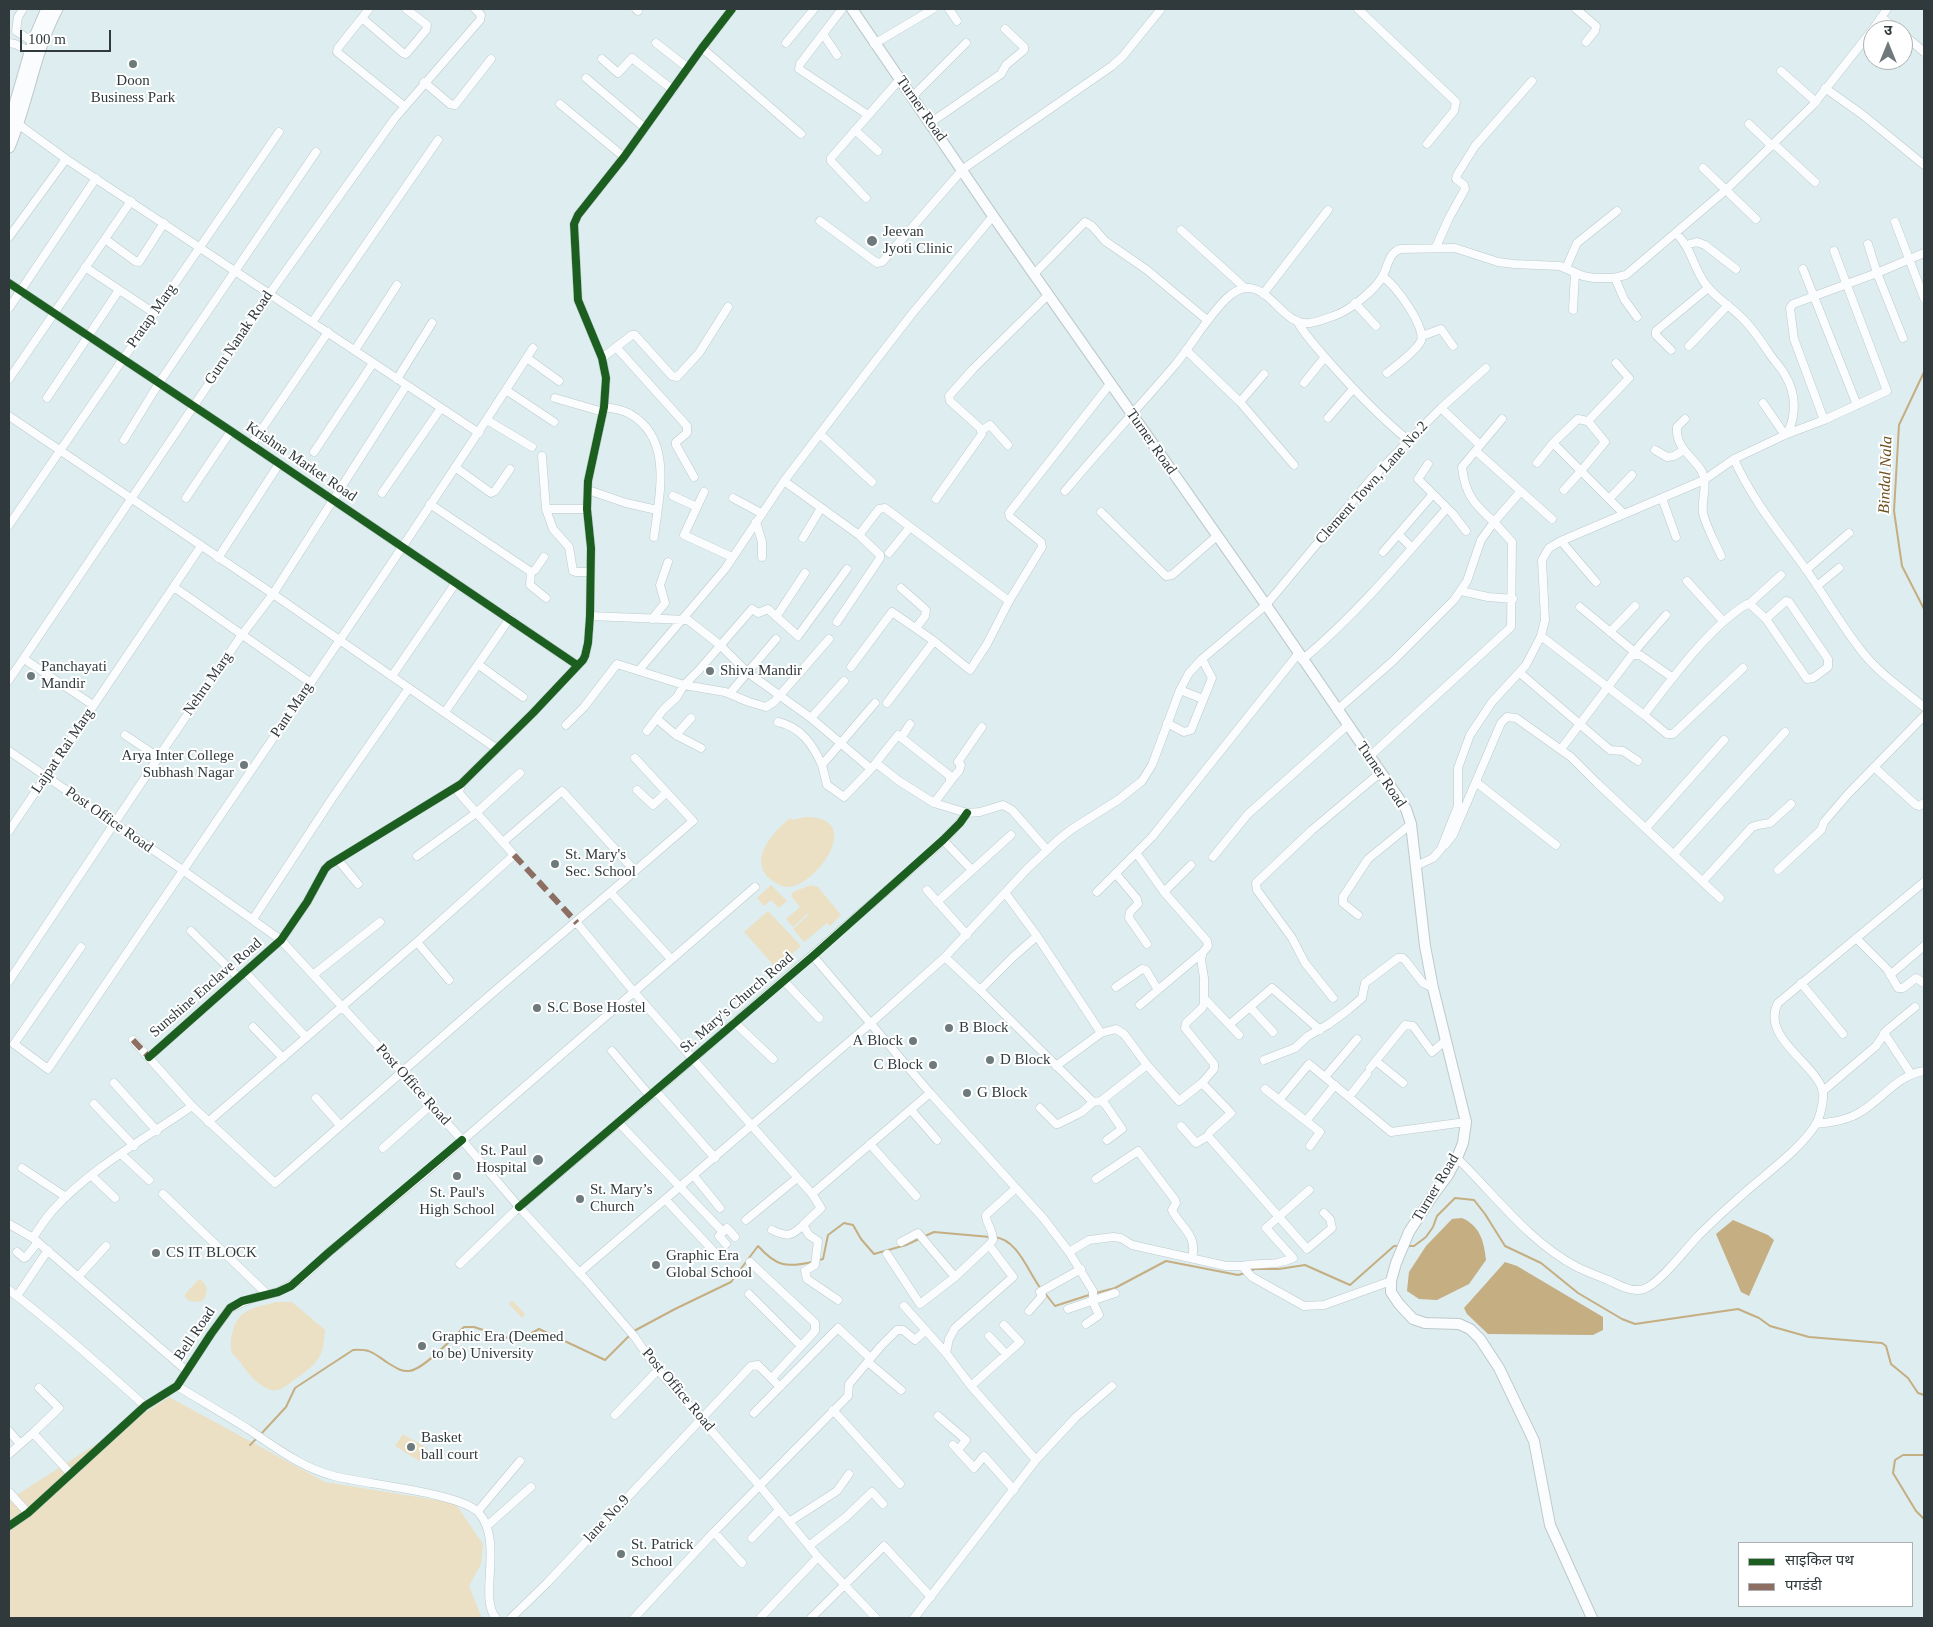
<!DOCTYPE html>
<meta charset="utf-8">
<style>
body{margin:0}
#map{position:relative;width:1933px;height:1627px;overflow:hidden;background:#deedf0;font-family:"Times New Roman","Noto Sans Devanagari",serif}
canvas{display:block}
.frame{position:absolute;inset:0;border:10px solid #303a3c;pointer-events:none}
.legend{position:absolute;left:1738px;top:1542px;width:175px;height:65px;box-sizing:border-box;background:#fff;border:1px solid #acb0b1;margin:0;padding:6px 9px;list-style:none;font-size:15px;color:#303a3c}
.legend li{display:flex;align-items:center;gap:10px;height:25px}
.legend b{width:25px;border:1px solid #acb0b1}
.north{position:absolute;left:1863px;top:20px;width:50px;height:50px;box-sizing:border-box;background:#fff;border:1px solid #acb0b1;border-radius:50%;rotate:0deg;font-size:14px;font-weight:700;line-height:20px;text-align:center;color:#303a3c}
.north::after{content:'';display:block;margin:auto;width:18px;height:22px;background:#6d797b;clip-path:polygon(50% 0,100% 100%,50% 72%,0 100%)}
.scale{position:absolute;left:20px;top:30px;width:91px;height:22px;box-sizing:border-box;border:2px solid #303a3c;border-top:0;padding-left:6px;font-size:15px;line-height:18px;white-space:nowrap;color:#303a3c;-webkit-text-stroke:4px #fff;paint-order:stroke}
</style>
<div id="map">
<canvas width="1933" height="1627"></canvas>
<div class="frame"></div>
<ul class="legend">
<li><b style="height:6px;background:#1b5e20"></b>साइकिल पथ</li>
<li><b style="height:6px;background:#8d6e63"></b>पगडंडी</li>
</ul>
<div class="north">उ</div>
<div class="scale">100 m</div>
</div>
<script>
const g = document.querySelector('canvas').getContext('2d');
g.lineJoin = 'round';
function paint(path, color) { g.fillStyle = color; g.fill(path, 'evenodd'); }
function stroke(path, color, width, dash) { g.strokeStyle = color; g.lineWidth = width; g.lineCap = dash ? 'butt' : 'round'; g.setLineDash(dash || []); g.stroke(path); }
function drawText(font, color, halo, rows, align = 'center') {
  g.font = font + ' "Times New Roman",serif'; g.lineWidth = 4; g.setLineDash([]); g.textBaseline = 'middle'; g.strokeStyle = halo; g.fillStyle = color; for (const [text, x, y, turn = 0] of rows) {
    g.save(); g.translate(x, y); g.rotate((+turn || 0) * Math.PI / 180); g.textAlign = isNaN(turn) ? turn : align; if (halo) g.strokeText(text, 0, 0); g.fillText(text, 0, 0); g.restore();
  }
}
paint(new Path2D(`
 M806 817C870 817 809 897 782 886 743 869 767 837 790 818L792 820Z
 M771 885 787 901 779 908 771 900 764 906 757 898Z
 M811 885 818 887 841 915 830 926 827 923 804 942 793 929 809 914 808 913 793 927 786 919 800 907 791 896 793 892Z
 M768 911 801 946 776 968 744 932Z
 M199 1279C209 1284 209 1295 201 1302L189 1301 185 1297V1294Z
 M512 1300 525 1314 522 1318 509 1304Z
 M276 1302H292L325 1330C323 1355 321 1360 301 1375 293 1380 281 1393 271 1390 257 1386 247 1372 240 1362 238 1359 234 1356 232 1353 229 1344 232 1327 238 1319 247 1307 263 1306 276 1302Z
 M169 1397 325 1482 455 1503 483 1544 481 1564 469 1586 482 1618H9V1500Z
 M403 1434 427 1448 419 1461 395 1446Z`), '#ebe0c4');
paint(new Path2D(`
 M1462 1218C1480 1226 1484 1241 1486 1260L1469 1284 1437 1300 1419 1299 1407 1291 1409 1272 1426 1246 1452 1219Z
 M1733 1220 1768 1235 1774 1240 1749 1296 1741 1292 1716 1234Z
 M1505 1262 1517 1266 1603 1317V1330L1593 1335 1488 1334 1467 1314 1464 1308Z`), '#c5ae81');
stroke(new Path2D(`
 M1924 372 1899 425 1894 511 1902 566 1924 609
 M925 1236 934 1232 990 1237
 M994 1237C1018 1239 1028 1272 1041 1289
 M1407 1246H1414L1426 1237 1433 1227 1437 1216 1455 1198 1474 1200 1485 1214 1505 1246 1541 1263 1578 1293 1622 1319 1635 1324 1738 1309 1759 1318 1770 1326 1809 1337 1882 1343 1886 1346 1891 1364 1908 1378 1918 1393 1924 1395
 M819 1260 823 1259 828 1235 844 1223 853 1225 861 1239 874 1254 906 1245 919 1239
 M1249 1271 1255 1269H1279L1305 1265 1350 1285 1394 1246H1400
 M1044 1292 1055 1306 1089 1295
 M1096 1293 1115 1288 1166 1261 1238 1275 1245 1273
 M634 1331 675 1309 731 1282 758 1246C776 1266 786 1268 812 1262
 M261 1434 286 1407 295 1388 353 1350C372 1349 373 1353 388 1363 395 1367 401 1372 409 1371 423 1370 453 1338 464 1327H474L517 1341 539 1329 605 1360 631 1334
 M250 1445 258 1437
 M1924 1455H1903L1895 1460 1893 1473 1916 1511 1924 1519`), '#c5ae81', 2);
const minor = new Path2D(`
 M23 9 18 17 16 31 33 42
 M369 9 338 48 337 52 404 106
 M636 9 638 11
 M842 9 800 64 799 69 868 115
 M949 9 957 21
 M1358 9 1456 102 1454 111 1427 144
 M1576 9 1596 26 1595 31 1586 42
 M1881 17 1898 30
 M362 18 403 53 406 54 426 30 427 25 406 9
 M823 34 837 55
 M1903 34 1924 52
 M9 43 15 44 31 52
 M656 43 688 68
 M786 43 814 9
 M874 44 933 9
 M702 48 801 134
 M602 59 618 73 632 58 673 90
 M1781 71 1816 102
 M586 78 645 128
 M424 82 450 104 455 105 491 59
 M1825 88 1863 115 1924 165
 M912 97 966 43
 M560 104 624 157
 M930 123 1001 74 1006 65 1024 50V47L1005 29
 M18 124 66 159 479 433
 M1749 124 1772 146
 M855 130 878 151
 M1774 144 1815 182
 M1703 168 1756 219
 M866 198 831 161V158L900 79
 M820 221 877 263 882 262 963 169 1112 66 1123 56 1161 9
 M1895 222 1924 298
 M1181 230 1245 288
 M1676 233C1693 250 1693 269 1707 286 1716 298 1730 306 1741 317 1752 327 1761 341 1769 353 1774 361 1781 367 1785 375 1796 393 1797 415 1787 434
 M9 237 66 159
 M105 239 135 261 139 262 164 223
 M1868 244 1877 273 1903 338
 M1686 245 1697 242 1705 245 1736 269
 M1436 247 1449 218 1465 189 1464 185 1456 179 1457 175 1475 146 1532 81
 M85 267 154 313
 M1566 268 1577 243 1617 211
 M1803 269 1857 405
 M1034 274 1085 222 1092 226 1105 241 1147 270 1207 320
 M1383 277C1395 284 1426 327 1421 341 1416 351 1396 366 1387 373
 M1615 278 1624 299 1637 317
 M9 283 231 431 577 665
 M1263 294 1328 210
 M1355 303 1376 326
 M9 308 96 178
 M1573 310 1575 273
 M313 321 438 140
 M1297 321C1306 337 1319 350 1331 364 1355 391 1380 417 1408 440
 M1422 336 1441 329 1453 346
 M1689 346 1728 305
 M616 347 687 426V433L676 442V445L694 477
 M355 350 397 285
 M1186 350 1240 402 1294 465
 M1671 350 1656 335V331L1708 288
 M527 358 559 381
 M602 358 632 335H635L672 376 677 377 699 353 728 307
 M1616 363 1629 378 1588 421 1605 442 1581 471 1624 514
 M9 379 131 201
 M397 379 432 323
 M1304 383 1325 357
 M506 390 554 422
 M47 398 119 290
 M555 398 603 412
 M1240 402 1264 374
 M1763 403 1785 435
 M604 407C612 408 622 409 630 414 674 439 659 496 654 537
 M1441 408 1480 445
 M9 416 273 594 497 749
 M1328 418 1353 389
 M1685 419 1677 427C1675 447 1692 456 1701 470 1709 484 1701 498 1703 513 1706 527 1715 542 1721 556
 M487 420 532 447
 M1824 420 1794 339 1790 308 1793 304 1877 273 1924 253
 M982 430 990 425 1008 445
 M820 434 872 482
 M124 440 159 383 316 152
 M1553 443 1581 471 1564 490
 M251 445 328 332
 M1655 450 1667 457 1674 456 1684 450
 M1476 451 1552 519
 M314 452 373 363
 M542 456 546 509 553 529 569 547 573 571 576 572H590
 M1734 459 1787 434 1824 420 1887 391 1834 251
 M1537 463 1553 443 1578 419 1587 421
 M1428 464 1418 479 1453 514 1466 531
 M455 467 491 493 495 491 510 469
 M784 481 859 535 880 555V558L837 622
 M588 490 626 503 657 510
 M1065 491C1101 448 1139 407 1175 365 1193 343 1206 319 1226 299 1231 294 1239 289 1246 288 1271 286 1283 326 1310 323 1319 322 1328 318 1336 315 1350 310 1375 290 1382 277 1388 268 1388 253 1400 249L1455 248 1498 262 1514 264 1560 266 1583 276 1594 278H1613L1626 275 1727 189 1813 105 1873 29 1887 9
 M704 492 684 535 732 557
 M382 493 441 408
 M673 496 697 507
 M186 498 231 431
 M733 498 761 513
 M1662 498 1676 537
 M936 499 982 434 980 428 950 401 949 396 973 369 1048 295
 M1609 499 1632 475
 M430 504 531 572 535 570 544 557
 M546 509H587
 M1101 512 1166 576 1172 575 1217 536
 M756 522 762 542V557
 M9 525 279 132
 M859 535 879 509 885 508 1009 601
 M1399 535 1412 548
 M803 538 821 508
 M1561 541 1596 582
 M1383 552 1433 494
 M889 553 910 527
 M218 558 279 464
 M1806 570 1849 533
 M531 572 530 585 546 598
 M1687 581 1723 621
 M1817 586 1839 568
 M174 587 311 683
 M901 588 926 610 925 616 916 628
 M1461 591 1488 597 1513 599
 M1749 604 1781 575
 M1580 607 1637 654
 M590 616 688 620 720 645 747 672 811 718 871 769
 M776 617 805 573
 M652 619 665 603 660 585 668 562
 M1610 632 1635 606
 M1541 636 1644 715C1671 680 1709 627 1747 604L1751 605 1766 619 1786 601 1789 602 1828 659V667L1813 678 1807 679 1766 619
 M1634 652 1666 615
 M24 659 93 705
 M1302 660C1356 615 1401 561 1447 508
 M479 665 523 697
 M851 667 892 612 934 641 970 670 987 644 1009 601 1042 547 1041 542 1010 517 1009 513 1110 384
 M639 670 725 569 784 481 867 372 911 315 993 216
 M1520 673 1610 750 1623 751 1638 761
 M392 676 455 584
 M9 680 270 293 395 118 480 20 481 15 475 9
 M1180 690 1203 699
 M730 693 776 639
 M875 703 822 765 827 785 844 797 871 769 898 735 950 776V782L934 803
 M887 703 934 641
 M1337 710 1393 661 1454 600 1467 581 1481 540 1494 522C1475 505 1465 495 1462 467L1502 419
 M445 712 510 618
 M1644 715 1667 734H1673L1743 668
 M811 718 844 681
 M657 719 676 735 701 748
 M778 722C801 727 813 745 822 765
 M1167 723 1184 732 1191 730 1212 678 1202 659
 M566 725 584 707 617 664 684 685 725 692 749 702 766 707 774 702 829 639
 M647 731 663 710 677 697 684 685 699 670 752 609 758 613 768 609 798 636 847 569
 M125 735 158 757
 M676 735 691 718
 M901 738 910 724
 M1561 749 1632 655H1640L1673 678
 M9 751 184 871 281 940 402 1072 462 1140 519 1207 586 1280 634 1336 658 1370 759 1485 818 1557 876 1618
 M1369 757 1511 627 1512 542 1494 522 1521 491
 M876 763 899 781 934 803 967 813 980 812 1003 805 1012 810 1047 850
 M1874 767 1916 805 1919 806 1924 803
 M951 780 959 771 961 765 958 762 982 727
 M1476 782 1556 845
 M637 790 653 805 666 793
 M1646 828 1724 740
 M9 831 201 546
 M943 840 972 870
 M503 842 562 791 635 871 693 821 635 758
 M1445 845 1453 835 1501 723 1507 717 1516 718 1571 757 1597 783 1720 898
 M1674 854 1785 732
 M417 856 476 813 520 773
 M1213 857 1248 814 1348 725
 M338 860 358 884
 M1416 866 1433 858 1441 849 1458 806V768L1470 735 1492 702 1526 665 1541 636 1545 620 1542 560 1549 548 1561 541 1704 480 1734 459C1752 500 1780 533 1805 568 1825 596 1842 627 1864 654 1881 675 1904 690 1924 707
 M1778 870 1821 830 1824 822 1848 794 1924 716
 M1116 874 1137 899 1138 904 1130 912 1129 918 1147 944
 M1703 881 1752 827 1758 825 1770 823 1791 804
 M927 890 967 935
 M1097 892 1152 837 1298 654
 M1164 892 1191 865
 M611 893 671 959
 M1006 894 1037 936 1101 1033
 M937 902 1011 835
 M1358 915 1343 903V897L1368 859 1411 824
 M253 919 333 797 409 688
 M577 923 634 992 812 1194 821 1208 803 1225 809 1235 818 1241 815 1265 805 1271 807 1279 838 1300
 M191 931 239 978
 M1856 938 1887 969 1898 988H1903L1916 978 1924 983
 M417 942 449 980
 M81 947 14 1044 48 1069C210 829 376 592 533 348
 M813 956 930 1093 1044 1219 1069 1252 1093 1291V1302L1099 1315 1086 1324
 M945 957 1028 868 1058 840 1072 829 1118 800 1142 781 1152 765 1180 690 1189 673 1202 659 1266 605 1371 479 1441 408 1486 368
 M246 973 306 1037
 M313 975 380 922
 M1890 975 1924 946
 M9 981 170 740 241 636 273 594 406 386
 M784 981 819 1018
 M1801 983 1843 1034
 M1116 987 1142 969 1146 970 1158 990
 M980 990 1013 957 1037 936
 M1333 998 1305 963 1292 938 1257 890 1256 883 1312 830 1381 772
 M1205 999 1239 1035
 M1140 1005 1203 952
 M1250 1007 1273 1032
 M734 1022 773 1059
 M1230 1024 1272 988 1320 1030
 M253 1027 283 1058
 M1884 1033 1911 1074
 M133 1040 192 1106 275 1183 482 1002 635 871
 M612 1051 650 1096
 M149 1057 281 940 307 902 325 869 329 865 461 784 533 713 583 660 585 656 588 643 590 616 591 548 587 509 588 481 604 407 606 378 602 358 578 300 574 224 578 215 624 157 702 48 732 9
 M1264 1060 1295 1048 1308 1036 1329 1024 1348 1010 1362 998 1365 983 1398 958H1403L1405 960 1423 983 1433 988
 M1376 1061 1403 1083
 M1056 1066 1101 1033 1116 1029 1124 1034 1147 1065 1179 1101 1202 1083 1214 1069V1064L1185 1028 1186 1023 1202 1008 1204 1004V978L1201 959 1203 952 1208 946 1207 941 1164 892 1137 854
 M1370 1068 1405 1025 1413 1026 1432 1052 1445 1041
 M1325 1077 1357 1039
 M114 1083 157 1131
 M1202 1083 1231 1113 1210 1132 1208 1136 1307 1249 1332 1228 1330 1219 1324 1213
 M1265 1089 1320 1132 1310 1146
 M656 1091 715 1158
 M1823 1091 1876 1046 1887 1030 1915 1007
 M1349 1097 1367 1074
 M316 1098 340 1125
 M1279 1100 1309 1064 1391 1132 1466 1122
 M1101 1101 1147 1065
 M94 1104 134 1146
 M1040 1108 1056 1124H1058L1082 1112 1093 1102
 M911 1110 937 1140
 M1306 1121 1335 1085
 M208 1122 417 942 514 855 459 793 461 784
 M618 1122 723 1232 727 1228 735 1237
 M1816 1124C1832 1122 1849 1120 1862 1111 1883 1098 1898 1075 1924 1071
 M1181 1126 1196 1143 1208 1136
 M870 1144 916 1196
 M383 1148 431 1105
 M121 1154 149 1180
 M1457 1158C1495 1195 1529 1242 1577 1267 1587 1272 1598 1276 1608 1280 1619 1285 1632 1293 1644 1289 1659 1284 1686 1249 1698 1236 1712 1222 1727 1208 1742 1195 1764 1175 1801 1149 1816 1124 1820 1117 1822 1107 1823 1099 1828 1069 1758 1040 1778 1003L1924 882
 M22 1168 66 1197
 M92 1176 115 1198
 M694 1176 720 1208
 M1096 1179 1138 1151 1175 1200 1176 1203 1172 1210C1181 1228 1198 1235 1192 1258
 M163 1194 267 1294
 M812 1194 930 1093
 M666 1200 717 1255
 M746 1220 797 1178
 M9 1224 33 1238
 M772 1230C787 1237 791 1237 803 1225
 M723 1232 719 1236 726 1244
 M901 1242 918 1233 955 1277
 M989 1245 993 1240C993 1229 985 1222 986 1215L1016 1188
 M17 1252 24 1258 26 1257 38 1242
 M1069 1252 1089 1240 1113 1237 1121 1238 1132 1245 1226 1266H1242L1252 1277 1304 1306 1324 1305 1391 1281
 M887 1254 920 1304 955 1277 989 1245 1013 1277 955 1328 949 1339 946 1353
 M750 1262 815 1323V1331L772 1378
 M460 1264 519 1207 650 1096 908 872C928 854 951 836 967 813
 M1242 1266C1262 1261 1271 1268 1293 1258L1266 1228 1309 1190
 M579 1273 871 1023 945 957 980 990 1093 1102 1101 1101 1105 1104 1122 1129 1107 1140
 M78 1277 106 1246
 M9 1290C56 1326 101 1366 145 1406
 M749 1294 801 1346
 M17 1296 48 1250
 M904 1306 946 1353 971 1386 1036 1460
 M1068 1309 1115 1293
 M1029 1311 1042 1296 1040 1292 1081 1269
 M989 1336 1006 1354
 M868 1362 901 1390
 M187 1371 33 1238C39 1228 46 1218 53 1210 91 1168 146 1138 192 1106
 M177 1386C200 1400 224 1414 248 1429 275 1447 302 1468 334 1476 364 1484 463 1493 479 1513 504 1542 478 1598 496 1618
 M971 1386 1020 1342 1004 1325
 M39 1388 59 1408 33 1433 70 1473
 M833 1410 900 1484
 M754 1413 838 1328 870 1358
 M615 1415 658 1370
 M938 1416 966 1440 958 1450
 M9 1431 20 1444
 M953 1445 974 1468 984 1456 1014 1490
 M9 1454 33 1433
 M9 1492 28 1513
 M478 1511 520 1461
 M789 1522 837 1491 849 1474
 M488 1525 531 1487
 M9 1526 28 1513 145 1406 177 1386 211 1334 230 1308 253 1298 278 1292 301 1279 328 1253 425 1173 755 887
 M714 1532 742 1563
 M752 1538 779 1510
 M809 1546 846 1517 872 1492 883 1504
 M511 1618 547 1583 751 1366 758 1365 780 1387
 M634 1618 714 1532 848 1396 849 1384 881 1346 897 1330H903L915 1340 926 1330
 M760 1618 818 1557
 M811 1618 884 1546 931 1597
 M914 1618 1036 1460 1076 1417 1112 1386`);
const major = new Path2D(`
 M852 9 993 216 1266 605 1406 809 1411 824 1425 946 1433 988 1466 1122 1463 1143 1457 1158 1448 1175 1431 1198 1409 1232 1396 1263 1391 1281V1292L1399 1304 1413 1319 1425 1323 1459 1324 1470 1329 1480 1339 1499 1368 1534 1441 1550 1525 1592 1618`);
const highway = new Path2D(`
 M9 125 34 39 47 9
 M9 147C28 102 34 52 57 9`);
stroke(minor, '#bdc9cb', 9);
stroke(major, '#bdc9cb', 12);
stroke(highway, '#bdc9cb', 13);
stroke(minor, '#fafcfd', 8);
stroke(major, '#fafcfd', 10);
stroke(highway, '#fafcfd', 11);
stroke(new Path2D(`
 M514 855 577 923
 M133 1040 149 1057`), '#8d6e63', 6, [12, 6]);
stroke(new Path2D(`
 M9 283 231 431 577 665
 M149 1057 281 940 307 902 325 869 329 865 461 784 533 713 583 660 585 656 588 643 590 616 591 548 587 509 588 481 604 407 606 378 602 358 578 300 574 224 578 215 624 157 702 48 732 9
 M519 1207 813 956 943 840 960 823 967 813
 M9 1526 28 1513 145 1406 177 1386 211 1334 230 1308 242 1301 278 1292 291 1286 328 1253 462 1140`), '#1b5e20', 8);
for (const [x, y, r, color] of [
 [133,64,5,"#6d797b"],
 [872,241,6,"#6d797b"],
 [710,671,5,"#6d797b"],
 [31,676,5,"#6d797b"],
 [244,765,5,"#6d797b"],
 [555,864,5,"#6d797b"],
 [537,1008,5,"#6d797b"],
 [949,1028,5,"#6d797b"],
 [913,1041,5,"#6d797b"],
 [990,1060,5,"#6d797b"],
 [933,1065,5,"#6d797b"],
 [967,1093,5,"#6d797b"],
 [538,1160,6,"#6d797b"],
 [457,1176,5,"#6d797b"],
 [580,1199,5,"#6d797b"],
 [156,1253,5,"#6d797b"],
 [656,1265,5,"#6d797b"],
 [422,1346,5,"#6d797b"],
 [411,1447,5,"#6d797b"],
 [621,1554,5,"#6d797b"]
]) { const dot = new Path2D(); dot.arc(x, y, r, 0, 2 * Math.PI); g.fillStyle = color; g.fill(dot); stroke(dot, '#fff', 2); }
drawText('15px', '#303a3c', '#fff', [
 ["Doon",133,81,"center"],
 ["Business Park",133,98,"center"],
 ["Jeevan",883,232],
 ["Jyoti Clinic",883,249],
 ["Panchayati",41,667],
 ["Mandir",41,684],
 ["Shiva Mandir",720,671],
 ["Arya Inter College",234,756,"right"],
 ["Subhash Nagar",234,773,"right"],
 ["St. Mary's",565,855],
 ["Sec. School",565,872],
 ["S.C Bose Hostel",547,1008],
 ["B Block",959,1028],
 ["A Block",903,1041,"right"],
 ["D Block",1000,1060],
 ["C Block",923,1065,"right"],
 ["G Block",977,1093],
 ["St. Paul",527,1151,"right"],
 ["Hospital",527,1168,"right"],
 ["St. Mary’s",590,1190],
 ["Church",590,1207],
 ["St. Paul's",457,1193,"center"],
 ["High School",457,1210,"center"],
 ["CS IT BLOCK",166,1253],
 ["Graphic Era",666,1256],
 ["Global School",666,1273],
 ["Graphic Era (Deemed",432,1337],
 ["to be) University",432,1354],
 ["Basket",421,1438],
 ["ball court",421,1455],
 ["St. Patrick",631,1545],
 ["School",631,1562]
], 'left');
drawText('15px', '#303a3c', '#fff', [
 ["Turner Road",921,109,55],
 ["Pratap Marg",152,316,-55],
 ["Guru Nanak Road",239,338,-56],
 ["Turner Road",1151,442,55],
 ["Krishna Market Road",301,462,34],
 ["Clement Town, Lane No.2",1372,483,-48],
 ["Nehru Marg",208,684,-55],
 ["Pant Marg",292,710,-56],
 ["Lajpat Rai Marg",63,751,-56],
 ["Turner Road",1381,775,56],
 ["Post Office Road",109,820,35],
 ["Sunshine Enclave Road",206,988,-41],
 ["St. Mary's Church Road",737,1003,-41],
 ["Post Office Road",413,1085,48],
 ["Turner Road",1436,1188,-59],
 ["Bell Road",195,1334,-56],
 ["Post Office Road",678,1390,50],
 ["lane No.9",607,1519,-47]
]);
drawText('italic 16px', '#6d511f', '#fff', [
 ["Bindal Nala",1886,475,-88]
]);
</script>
